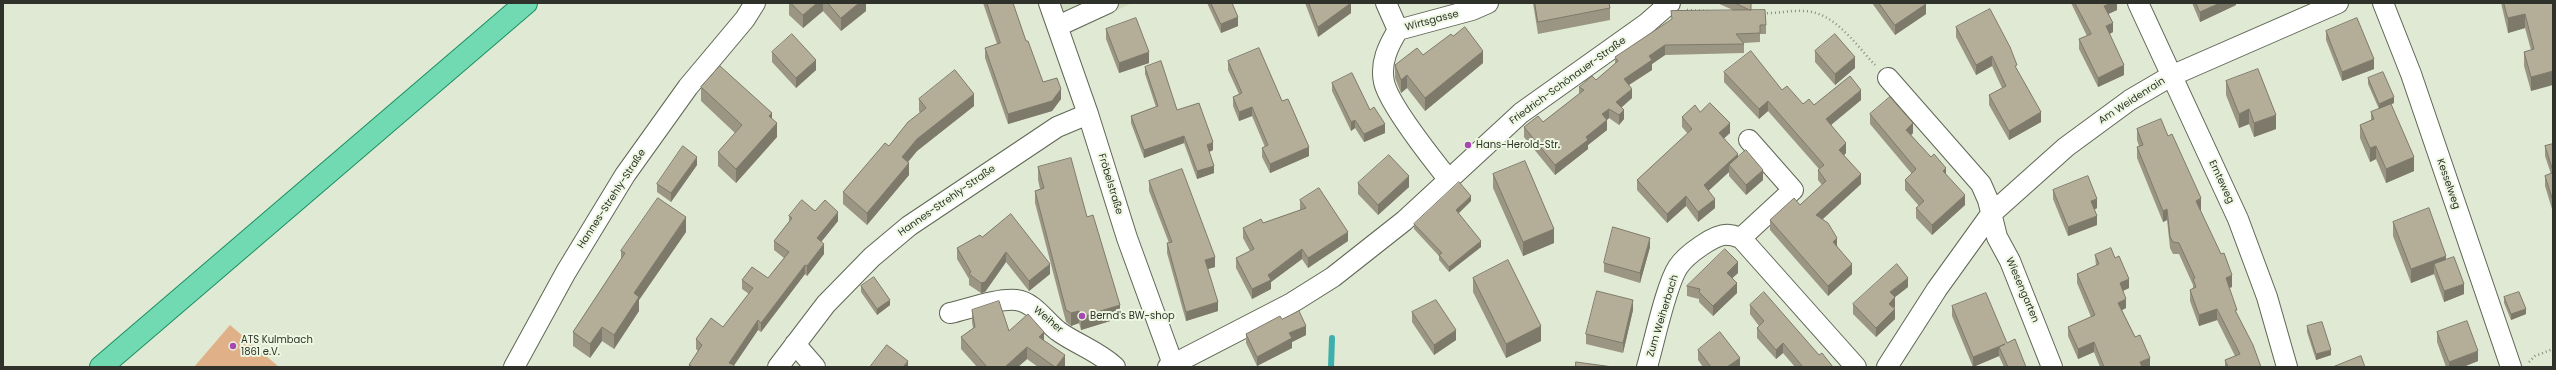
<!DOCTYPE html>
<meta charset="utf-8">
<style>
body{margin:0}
#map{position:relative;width:2556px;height:370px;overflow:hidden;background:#e0e9d4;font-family:Poppins,sans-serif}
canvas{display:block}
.frame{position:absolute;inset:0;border:4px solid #2e322a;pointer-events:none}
</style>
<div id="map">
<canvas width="2556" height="370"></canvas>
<div class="frame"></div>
</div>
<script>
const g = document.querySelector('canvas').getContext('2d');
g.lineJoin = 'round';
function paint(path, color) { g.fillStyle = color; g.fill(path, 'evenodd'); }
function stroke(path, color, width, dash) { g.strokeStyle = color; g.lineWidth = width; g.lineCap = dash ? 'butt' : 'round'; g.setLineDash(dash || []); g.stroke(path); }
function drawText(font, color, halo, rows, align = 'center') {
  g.font = font + ' Poppins,sans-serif'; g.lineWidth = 4; g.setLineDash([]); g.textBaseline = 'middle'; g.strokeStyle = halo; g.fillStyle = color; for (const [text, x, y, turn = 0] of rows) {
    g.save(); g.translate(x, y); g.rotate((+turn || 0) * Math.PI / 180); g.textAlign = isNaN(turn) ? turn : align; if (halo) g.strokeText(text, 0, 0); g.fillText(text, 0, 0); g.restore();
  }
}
paint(new Path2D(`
 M1053 3H1132L1067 35Z`), '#d2dec2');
paint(new Path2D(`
 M230 325 279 367H194Z`), '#e0b189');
stroke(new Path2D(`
 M1331 367 1332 338`), '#3dafac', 6);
const minor = new Path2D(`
 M1049 3 1088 114 1127 238 1174 367
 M1386 3 1398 30C1388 46 1380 63 1384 82 1389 105 1433 160 1449 180
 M2138 3 2238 219 2267 297 2287 367
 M2383 3 2411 74 2511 367
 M1058 26 1108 3
 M1398 30 1472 10 1488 3
 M1888 78 1981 184 1988 200 1997 237 2010 261 2052 367
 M1741 238 1793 190 1749 140
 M950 313C968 309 998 298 1016 300 1034 302 1045 321 1058 331 1076 344 1098 351 1115 367
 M795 344 815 367
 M514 367 566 272 625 175 688 87 745 19 755 3
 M778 367 826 304 872 257 909 226 1057 127 1088 114
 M1168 367 1290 304 1333 277 1404 221 1521 113 1646 24 1670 3
 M1647 367C1654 343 1666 285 1678 267 1686 255 1715 233 1729 235 1733 235 1737 237 1741 238L1856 367
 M1887 367 1937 289 1991 214 2066 147 2130 100 2171 76 2338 3`);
const major = new Path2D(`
 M101 367 526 3`);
stroke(minor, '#5f6754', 22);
stroke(major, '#1c8f61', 24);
stroke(new Path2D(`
 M1687 10 1708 11
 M1763 13C1776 14 1790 10 1803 11 1834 11 1856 45 1875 65
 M2529 362 2535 356 2553 349`), '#898f81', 2.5, [1, 3]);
stroke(minor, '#fff', 20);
stroke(major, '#71dab2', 22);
paint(new Path2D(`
 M789 3H866V11L841 31 823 11 803 28 789 15Z
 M983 3H1013L1026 41 1043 82 1061 99 1052 111 1008 124 985 58V48L997 44Z
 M1207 3H1232L1238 26 1221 33Z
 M1305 3H1351V13L1318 37Z
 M1533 3H1609L1610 8V20L1538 34Z
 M1717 3H1751V10L1766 25V34H1760V42L1744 43V53L1665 55 1652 64V70L1629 85 1632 98 1621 108 1624 119 1619 125 1609 118 1607 120V130L1588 145V149L1555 175 1524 137V127L1543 122 1579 94V87L1596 80 1615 64V57L1733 10Z
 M1872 3H1925L1926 14 1895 35Z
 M2071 3H2117V10L2108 14 2113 32 2109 34 2124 75 2098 87 2079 49V39L2087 36Z
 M2192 3H2236V5L2200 22Z
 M2501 3H2553L2531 91 2524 66V52L2531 50 2525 28 2508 33Z
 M1956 27 2017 70 2041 122 2009 140 1989 105V95L2002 88 1992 66 1976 75 1956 37Z
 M1106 29 1149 63 1119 73 1106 39Z
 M2326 31 2374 69 2342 81 2326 40Z
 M1453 36 1483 63 1425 111 1407 88 1401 93 1395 78V65L1423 55Z
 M1815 51 1855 68 1835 85 1815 62Z
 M772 52 816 70 796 88 772 62Z
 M1228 61 1282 101 1309 156 1270 173 1262 157V148L1265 147 1252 116 1239 121 1233 106V97L1239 94 1228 70Z
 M1145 67 1177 110 1213 150 1209 152 1214 173 1197 179 1184 143 1144 158 1131 123V116L1156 107 1145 74Z
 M1724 72 1782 90 1803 104 1814 105 1861 100 1831 125 1846 153 1844 155 1861 184 1823 219 1852 274 1828 296 1770 230V220L1800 205 1822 185 1818 180V170L1819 169 1768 111 1759 119 1724 82Z
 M2368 78 2394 103 2391 104 2414 171 2386 183 2376 159 2370 162 2360 138V125L2371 120V112L2379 109 2368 84Z
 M2226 81 2276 129 2254 137 2249 124 2239 128 2226 95Z
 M1332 83 1370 110 1385 133 1364 142 1355 128 1351 131 1332 91Z
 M701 87 772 119 777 137 736 183 718 166V152L735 133 701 101Z
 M919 99 974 106 917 151 908 162 909 175 867 225 843 204V192L889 146 920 113 919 111Z
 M1700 112 1730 133 1724 138 1738 157 1763 180 1746 195 1729 176V172L1708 191 1715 208 1698 222 1686 206 1667 223 1637 190V180L1688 134 1682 127V117Z
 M1870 114 1913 133 1911 135 1946 174 1965 205 1932 235 1916 218V208L1919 206 1905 190V180L1912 174 1870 124Z
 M2137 129 2168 136 2201 210H2200L2232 287 2229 288 2237 315 2261 367H2225V360L2235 356 2217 320 2199 326 2190 301V290L2193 288V285L2179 254H2173L2170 248 2167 220 2163 222 2137 158V147L2139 146 2137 140Z
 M2553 144V208L2552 209 2545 186V176L2551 174 2545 156V146Z
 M697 165 671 202 657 192V184Z
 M1038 167 1087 217 1120 318 1081 330 1079 323 1071 326 1066 322 1035 203V191L1040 189 1038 180Z
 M1493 174 1554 243 1523 256 1493 188Z
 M1149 181 1215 267 1207 269 1218 311 1186 321 1167 253V243H1169L1149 191Z
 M1358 183 1409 187 1378 215 1358 194Z
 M2053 190 2097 208 2094 210 2097 225 2068 236 2053 199Z
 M1300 200 1348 241 1308 268 1302 259 1271 282V289L1252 299 1236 268V258L1250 251 1243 238V228L1263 223 1300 210Z
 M1471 201 1458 213 1481 247 1449 272 1439 260V256L1414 229V224Z
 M815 211 838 221 821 242 824 254 807 276 805 274 761 332 758 330 734 365V367H689V365L698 351 696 349V339L723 327 749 294 742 289V280L768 278 784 258 774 250V241L789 222V216Z
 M2393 222 2446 260 2464 294 2444 302 2434 274 2411 283 2393 236Z
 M686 232 639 300V311L614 349 602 341 590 358 573 346V332L621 259V251Z
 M982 237 1050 274 1029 291 1006 262 985 292 981 293 969 285V279L957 259V248Z
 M1650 247 1640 283 1604 272V263Z
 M2095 255 2115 258 2129 288 2123 291 2126 308 2122 310 2150 367H2100L2094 352 2078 359 2068 336V327L2091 317 2077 283V274L2096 266Z
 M1738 273 1732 278 1737 293 1713 316 1699 302V299L1687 296V286Z
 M1473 278 1541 341 1506 358 1473 292Z
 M861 286 890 305 877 315 861 292Z
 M1908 287 1895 297V307L1894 308 1895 319 1876 337 1853 314V304Z
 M2504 297 2526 314 2511 320 2504 303Z
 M1750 305 1819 355 1833 367H1795L1783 353 1776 359 1757 338V328L1759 326 1750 314Z
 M1952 306 2007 343 2026 367H2004L1999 356 1973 367 1952 316Z
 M972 310 1009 331 1044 341 1065 367H1038L1027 359 1018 367H977L961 349V337L973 328 972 322Z
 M1633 310 1623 353 1586 344V334Z
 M1412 312 1456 340 1434 355 1412 322Z
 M1282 319 1306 335 1292 342V348L1257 366 1246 343V334Z
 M2307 326 2331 355 2316 360 2307 332Z
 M2437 332 2478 361 2463 367H2446L2437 342Z
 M1698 350 1740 367H1703L1698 360Z`), '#9b9684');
paint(new Path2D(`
 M817 3H823V11L803 28V15Z
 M859 3H866V11L841 31V18Z
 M1351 3V13L1318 37V27Z
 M2111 3H2117V10L2104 16V6Z
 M2220 3H2236V5L2200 22V12Z
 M1926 4V14L1895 35V25Z
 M2525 14V28L2508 33V18Z
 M1238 17V26L1221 33V24Z
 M2113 23V32L2106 36V26Z
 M1665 45V55L1652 64V70L1624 88V79L1649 56Z
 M1483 51V63L1425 111V98Z
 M1149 52V63L1119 73V63Z
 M1992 56V66L1976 75V65Z
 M1855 57V68L1835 85V74Z
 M2374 59V69L2342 81V72Z
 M816 60V70L796 88V78Z
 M2124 65V75L2098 87V78Z
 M2553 71V85L2531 91V77Z
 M1407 75V88L1401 93V80Z
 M1061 89V99L1052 111 1008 124V114Z
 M1632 89V98L1616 112V102Z
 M1861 90V100L1826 129V119Z
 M974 94V106L917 151 902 169V157L917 139Z
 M2394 97V103L2379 109V104Z
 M1768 101V111L1759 119V109Z
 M1252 107V116L1239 121V112Z
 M1609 109V118L1602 124V114Z
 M2249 109V124L2239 128V114Z
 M1624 110V119L1619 125V115Z
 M2041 112V122L2009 140V131Z
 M772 113V127L769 116Z
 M2276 115V129L2254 137V123Z
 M1355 120V128L1351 131V122Z
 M1607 120V130L1588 145V149L1555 175V165L1586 137Z
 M777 123V137L736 183V169Z
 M1730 123V133L1719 143V133Z
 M1913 123V133L1906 140V130Z
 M1385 124V133L1364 142V134Z
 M1184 136V143L1144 158V150Z
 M1213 142V150L1207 153V145Z
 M1846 143V153L1839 160V150Z
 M2376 146V159L2370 162V148Z
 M1309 147V156L1270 173V164Z
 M1738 154V164L1729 165V172L1704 195V185Z
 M697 157V165L671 202V193Z
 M2414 157V171L2386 183V169Z
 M909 163V175L867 225V213Z
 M1214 166V173L1197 179V171Z
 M1946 168V178L1943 171Z
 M1763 170V180L1746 195V185Z
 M1861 174V184L1816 225V215Z
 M1409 176V187L1378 215V205Z
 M1965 195V205L1932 235V225Z
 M1471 196V201L1456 216V210Z
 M1686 196V206L1667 223V214Z
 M2201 198V210L2196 212V201Z
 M2552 198H2553V208L2552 209Z
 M1715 199V208L1698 222V212Z
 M2097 199V208L2091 211V201Z
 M2167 209V220L2163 222V211Z
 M838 212V221L817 247V238Z
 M2097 216V225L2068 236V227Z
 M686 217V232L639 300V311L614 349V335L634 293Z
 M1554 229V243L1523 256V242Z
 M1348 232V241L1308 268V258Z
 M1650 238V247L1640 283V273Z
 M1837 238V249L1833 242Z
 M1481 241V247L1449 272V267Z
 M824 244V254L807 276V266Z
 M1302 249V259L1271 282V289L1252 299V289L1268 275Z
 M1006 252V262L985 292 981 293V283Z
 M2446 256V270L2434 264V274L2411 283V269Z
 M1215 257V267L1205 270V260Z
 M1738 262V273L1727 283V273Z
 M1050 264V274L1029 291V281Z
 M1852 264V274L1828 296V286Z
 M805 265V274L761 332V323Z
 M2232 275V287L2226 289V278Z
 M1908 278V287L1890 301V292Z
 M2129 279V288L2120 292V283Z
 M1737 283V293L1713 316V306Z
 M2464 284V294L2444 302V291Z
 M1895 297V307L1889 313V304Z
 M2126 299V308L2118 312V303Z
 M890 300V305L877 315V309Z
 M1633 300V310L1623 353V343Z
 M1218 302V311L1186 321V312Z
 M1120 305V318L1081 330V317Z
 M1895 309V319L1876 337V328Z
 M2217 309V320L2199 326V315Z
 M2526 309V314L2511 320V314Z
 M1079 311V323L1071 326V313Z
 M758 320V330L733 367 729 363Z
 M1306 326V335L1292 342V348L1257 366V357L1289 333Z
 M1541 326V341L1506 358V344Z
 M602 327V341L590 358V344Z
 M1456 330V340L1434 355V345Z
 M1044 332V344L1039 337Z
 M2094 342V352L2078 359V349Z
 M1783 343V353L1776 359V350Z
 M2005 344 1999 347V356L1973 367V357Z
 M1027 347V359L1018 367H1005Z
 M2331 350V355L2316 360V354Z
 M2478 351V361L2463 367H2449V362Z
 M1065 355V367H1056Z
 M1740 358V367H1727Z
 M2150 358V367H2140V362Z
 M908 361V367H903Z`), '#7e7a6b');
const building = new Path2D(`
 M791 3H817L803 15Z
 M828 3H859L841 18Z
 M987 3H1013L1026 41H1028L1043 82 1057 78 1061 89 1052 101 1008 114 985 48 1000 43Z
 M1211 3H1232L1238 17 1221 24Z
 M1309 3H1351L1318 27Z
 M1535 3H1609L1610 8 1538 22Z
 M1735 3H1751V10H1750Z
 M1879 3H1925L1926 4 1895 25Z
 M2075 3H2111L2104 6 2113 23 2106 26 2124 65 2098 78 2079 39 2091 34Z
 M2196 3H2220L2200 12Z
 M2504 3H2553V71L2531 77 2524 52 2534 49 2525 14 2508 18Z
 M1990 9 2010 47 2017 65 2015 66 2041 112 2009 131 1989 95 2006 86 1992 56 1976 65 1956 27Z
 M1765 10 1766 25H1760V33L1736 34 1744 44 1665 45 1649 56 1652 60 1624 79 1632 89 1616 102 1624 110 1619 115 1609 109 1602 114 1607 120 1586 137 1588 140 1555 165 1524 127 1538 116 1543 122 1584 90 1579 87 1592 76 1596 80 1618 61 1615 57 1672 19 1671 11Z
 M1136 18 1149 52 1119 63 1106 29Z
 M2357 18 2374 59 2342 72 2326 31Z
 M1465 27 1483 51 1425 98 1407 75 1401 80 1395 65 1417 48 1423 55 1451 34 1453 36Z
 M792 34 816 60 796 78 772 52Z
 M1835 34 1855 57 1835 74 1815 51Z
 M1259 48 1282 101 1288 99 1309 147 1270 164 1262 148 1268 145 1252 107 1239 112 1233 97 1242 93 1228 61Z
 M1751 51 1782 90 1787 86 1803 104 1809 99 1814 105 1850 76 1861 90 1826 119 1846 143 1839 150 1861 174 1816 215 1828 223 1837 238 1833 242 1852 264 1828 286 1770 220 1794 198 1800 205 1826 181 1818 170 1824 165 1768 101 1759 109 1724 72Z
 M1161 61 1177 110 1199 103 1213 142 1207 145 1214 166 1197 171 1184 136 1144 150 1131 116 1158 106 1145 67Z
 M720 66 772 113 769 116 777 123 736 169 718 152 742 125 701 87Z
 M2258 69 2276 115 2254 123 2249 109 2239 114 2226 81Z
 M955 70 974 94 917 139 902 157 909 163 867 213 843 192 885 143 889 146 908 122 926 108 919 99Z
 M2383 72 2394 97 2379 104 2368 78Z
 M1352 73 1370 110 1374 107 1385 124 1364 134 1355 120 1351 122 1332 83Z
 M1890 97 1913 123 1906 130 1931 157 1934 154 1946 168 1943 171 1965 195 1932 225 1916 208 1924 201 1905 180 1916 169 1870 114Z
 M1710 103 1730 123 1719 133 1738 154 1704 185 1715 199 1698 212 1686 196 1667 214 1637 180 1692 129 1682 117 1695 105 1700 112Z
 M2391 104 2414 157 2386 169 2376 146 2370 148 2360 125 2374 119 2371 112Z
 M2161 119 2168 136 2172 134 2201 198 2196 201 2221 254 2224 253 2232 275 2226 278 2237 310H2235L2253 345 2261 367H2228L2225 360 2240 354 2217 309 2199 315 2190 290 2196 287 2193 279 2195 278 2179 243 2173 242 2170 237 2167 209 2163 211 2137 147 2143 145 2137 129Z
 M2553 144V171L2545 146Z
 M683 146 697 157 671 193 657 184Z
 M1746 150 1763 170 1746 185 1729 165Z
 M1389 155 1409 176 1378 205 1358 183Z
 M1071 158 1087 217 1093 215 1120 305 1081 317 1079 311 1071 313 1066 310 1035 191 1044 188 1038 167Z
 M1525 161 1554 229 1523 242 1493 174Z
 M1182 169 1215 257 1205 260 1218 302 1186 312 1167 243 1172 242 1149 181Z
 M2553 173V198H2552L2545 176Z
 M2088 176 2097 199 2091 201 2097 216 2068 227 2053 190Z
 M1459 182 1471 196 1456 210 1481 241 1449 267 1439 255 1442 253 1414 224Z
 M1319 188 1348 232 1308 258 1302 249 1268 275 1271 280 1252 289 1236 258 1254 249 1243 228 1261 219 1263 223 1306 208 1300 200Z
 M658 198 686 217 634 293 639 297 614 335 602 327 590 344 573 332 625 253 621 251Z
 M802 200 815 211 825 200 838 212 817 238 824 244 807 266 805 265 761 323 758 320 729 363 734 365 733 367H693L689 365 702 345 696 339 711 318 723 327 753 288 742 280 752 267 768 278 789 252 774 241 792 218 789 216Z
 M2429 208 2446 256 2411 269 2393 222Z
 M1011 214 1050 264 1029 281 1006 252 985 282 981 283 969 274 971 272 957 248 980 235 982 237Z
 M1613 227 1650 238 1640 273 1604 263Z
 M2111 248 2115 258 2119 256 2129 279 2120 283 2126 299 2118 303 2135 337 2140 335 2150 358 2140 362 2142 367H2104L2094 342 2078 349 2068 327 2095 315 2077 274 2099 264 2095 255Z
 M1725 249 1738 262 1727 273 1737 283 1713 306 1699 292 1700 289 1687 286Z
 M2454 257 2464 284 2444 291 2434 264Z
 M1508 260 1541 326 1506 344 1473 278Z
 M1897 264 1908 278 1890 292 1895 297 1889 304 1895 309 1876 328 1853 304Z
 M874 277 890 300 877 309 861 286Z
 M1597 291 1633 300 1623 343 1586 334Z
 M1764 292 1819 355 1822 353 1833 367H1803L1783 343 1776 350 1757 328 1764 321 1750 305Z
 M2519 292 2526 309 2511 314 2504 297Z
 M1986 293 2007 343 2015 339 2026 367H2008L1999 347 2005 344 1973 357 1952 306Z
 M1436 300 1456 330 1434 345 1412 312Z
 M999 301 1009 331 1028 314 1044 332 1039 337 1065 355 1056 367H1055L1027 347 1005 367H987L961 337 975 327 972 310Z
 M1299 311 1306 326 1289 333 1292 338 1257 357 1246 334 1280 316 1282 319Z
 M2467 321 2478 351 2449 362 2437 332Z
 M2322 322 2331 350 2316 354 2307 326Z
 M1720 332 1740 358 1727 367H1711L1698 350Z
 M887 345 908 361 903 367H870Z
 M2361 356 2365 367H2333Z
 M1576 362 1613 367H1576Z`);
paint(building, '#b4ae99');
stroke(building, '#7e7a6b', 1);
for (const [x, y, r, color] of [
 [1468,145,4,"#a648b1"],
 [1082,316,4,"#a648b1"],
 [233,346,4,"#a648b1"]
]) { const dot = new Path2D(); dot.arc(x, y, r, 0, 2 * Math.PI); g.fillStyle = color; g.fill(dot); stroke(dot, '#edf7e1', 1.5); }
drawText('10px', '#2e322a', '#edf7e1', [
 ["Wirtsgasse",1432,21,-15],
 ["Friedrich-Schönauer-Straße",1568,81,-36],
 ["Am Weidenrain",2132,101,-33],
 ["Ernteweg",2221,182,65],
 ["Fröbelstraße",1110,184,73],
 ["Kesselweg",2448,184,71],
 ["Hannes-Strehly-Straße",612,199,-57],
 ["Hannes-Strehly-Straße",947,201,-35],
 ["Wiesengarten",2022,290,67],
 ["Zum Weiherbach",1663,316,-73],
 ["Weiher",1048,320,40]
]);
drawText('10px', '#2e322a', '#edf7e1', [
 ["Hans-Herold-Str.",1476,145],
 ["Bernd's BW-shop",1090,316],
 ["ATS Kulmbach",241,340],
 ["1861 e.V.",241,352]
], 'left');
</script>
